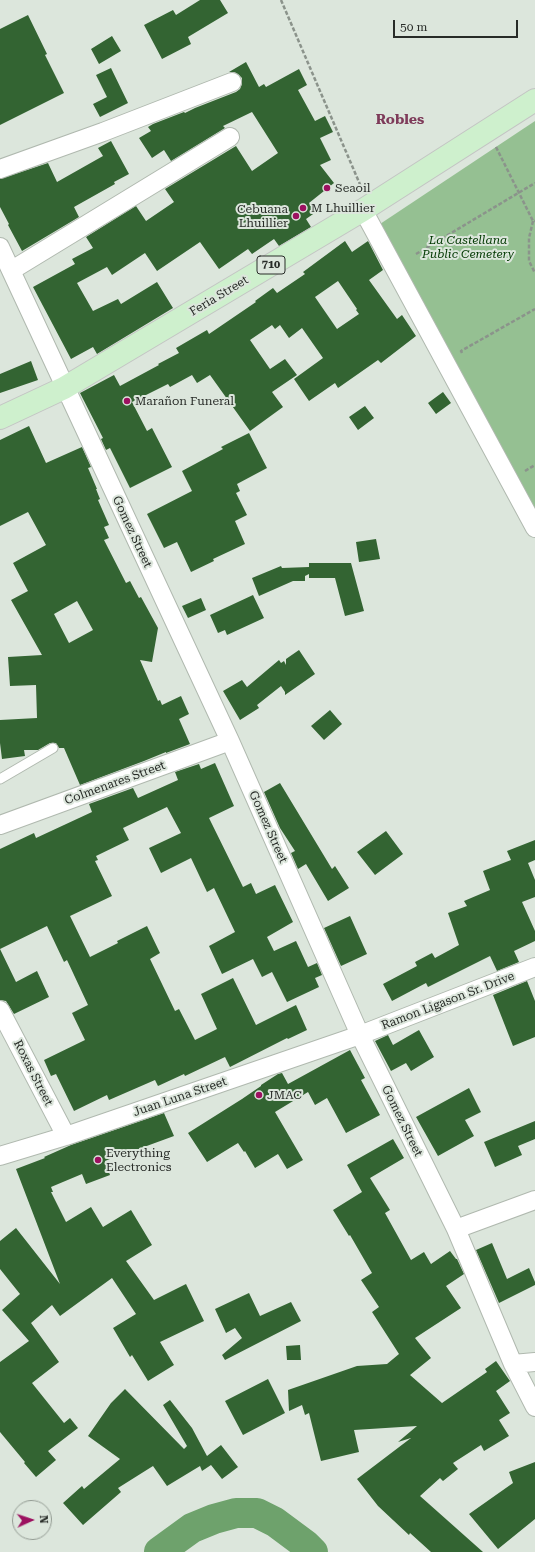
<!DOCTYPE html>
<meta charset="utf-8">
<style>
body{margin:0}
#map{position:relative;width:535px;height:1552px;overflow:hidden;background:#dce6dc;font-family:"Roboto Serif",serif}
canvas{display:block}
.north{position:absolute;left:12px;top:1500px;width:40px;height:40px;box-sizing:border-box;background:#dce6dc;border:1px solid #949c94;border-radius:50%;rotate:87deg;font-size:11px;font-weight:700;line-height:16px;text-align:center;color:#282c28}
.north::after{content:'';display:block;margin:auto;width:14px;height:18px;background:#9c1160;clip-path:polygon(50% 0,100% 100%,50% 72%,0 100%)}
.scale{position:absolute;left:393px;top:20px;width:125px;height:18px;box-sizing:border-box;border:2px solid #282c28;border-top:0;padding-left:5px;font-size:12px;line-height:14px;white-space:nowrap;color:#282c28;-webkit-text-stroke:3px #dce6dc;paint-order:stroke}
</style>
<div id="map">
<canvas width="535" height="1552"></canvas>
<div class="north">N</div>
<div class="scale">50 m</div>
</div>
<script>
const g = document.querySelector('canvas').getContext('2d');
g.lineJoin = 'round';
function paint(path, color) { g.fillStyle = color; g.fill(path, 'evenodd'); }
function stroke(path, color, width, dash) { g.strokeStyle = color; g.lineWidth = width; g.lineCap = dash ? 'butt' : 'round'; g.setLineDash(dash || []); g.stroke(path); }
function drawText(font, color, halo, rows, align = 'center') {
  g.font = font + ' "Roboto Serif",serif'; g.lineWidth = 4; g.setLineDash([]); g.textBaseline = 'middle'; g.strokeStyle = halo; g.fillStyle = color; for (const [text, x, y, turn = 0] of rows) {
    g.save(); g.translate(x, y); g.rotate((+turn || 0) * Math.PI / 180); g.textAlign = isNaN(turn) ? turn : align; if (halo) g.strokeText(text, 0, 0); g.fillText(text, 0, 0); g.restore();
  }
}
paint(new Path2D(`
 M535 121V510L380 224Z`), '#95c092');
stroke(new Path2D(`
 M159 1552 192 1528 214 1519 236 1513H257L275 1522 306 1545 313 1552`), '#6ea26c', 30);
paint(new Path2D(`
 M200 0H220L228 13 188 37 191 44 162 59 144 25 173 10 176 15Z
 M28 15 47 54 45 55 64 93 0 125V29Z
 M112 36 121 51 99 64 91 49Z
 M246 62 259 87 264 84 266 87 299 69 307 85 298 90 315 121 325 116 333 132 320 138 331 160 320 165 334 183 309 203 316 212 306 219 311 227 279 246 274 239 252 254 248 249 219 269 200 242 157 271 145 253 112 275 107 267 77 283 93 311 118 299 121 304 157 282 173 308 97 354 93 347 71 359 33 287 75 264 72 259 93 248 86 237 136 206 146 221 174 202 165 189 236 146 252 171 278 153 252 112 223 126 225 128 171 161 164 150 152 158 139 138 151 131 148 127 153 124 184 112 185 113 195 108 236 92 240 89 242 84V78L238 74 234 72H229Z
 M111 68 128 103 100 117 93 104 107 97 96 75Z
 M111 141 129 174 114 182 115 184 74 207 79 217 22 251 8 225 9 224 0 207V179L48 163 57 182 103 156 98 148Z
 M345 241 352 252 368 241 383 270 369 280 397 319 402 315 416 336 381 363 378 360 338 388 335 383 309 401 294 379 323 358 302 328 289 338 280 325 275 329 272 325 250 340 270 369 285 359 297 375 272 392 283 407 250 431 210 375 197 383 192 375 170 387 168 384 132 402 147 431 152 428 172 467 130 488 110 448 106 450 101 439 103 438 80 393 114 375 120 386 159 365 158 364 179 353 176 348 207 330 209 334 256 302 255 301 273 288 277 293 305 274 303 272ZM338 281 357 309 356 310 359 314 337 329 315 297Z
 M31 361 38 380 0 393V374Z
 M443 392 451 403 436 414 428 403Z
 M365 406 374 418 358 430 349 417Z
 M29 426 46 463 82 447 91 467 88 468 97 489H96L100 499 98 500 109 525 104 527 109 538 104 540 126 583 130 581 139 598 141 597 158 628 152 662 140 660 158 701 160 700 162 705 181 696 189 714 179 719 190 744 166 753V752L144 761 80 785 64 748H59L56 743H50L38 750H24L25 756 2 759 0 743V720L37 718 36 685 10 686 8 657 42 655 11 600 28 591 13 563 46 545 28 512 0 526V440ZM77 601 93 630 69 643 54 614Z
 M249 433 267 468 237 484 240 491 236 493 247 515 235 521 245 544 213 559 214 561 191 572 177 542 164 548 147 514 192 491 182 471 223 449 221 447Z
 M376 539 380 559 359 562 356 542Z
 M309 563H351L364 611 345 616 335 578H309V574L305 576V581H293L259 596 252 578 281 566 282 568 309 567Z
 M253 595 264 618 227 635 225 630 218 633 210 615Z
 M201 598 206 610 188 618 182 606Z
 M299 650 315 674 285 695V692L281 686 257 705 259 708 240 720 223 691 242 680 247 687 279 660 281 663 284 661 286 665V659Z
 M330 710 342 724 324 740 311 726Z
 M215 763 234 806 209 818 243 887 251 883 256 894 275 885 293 922 267 937 274 951 296 941 308 967 317 963 322 975 315 978 319 987 287 1002 272 972 262 977 253 959 222 974 209 946 235 932 214 888 207 892 191 858 161 873 149 848 181 833 167 807 123 828 129 840 96 856 98 860 95 861 112 896 70 916 90 957 118 943 117 941 147 926 160 953 150 959 175 1011 179 1009 195 1040 217 1029 201 994 233 978 256 1025 296 1005 307 1030 288 1039 287 1038 230 1067 225 1057 185 1076 184 1074 158 1086 155 1080 109 1100 107 1095 74 1111 56 1074 51 1076 44 1060 85 1040 72 1013 88 1005 67 960 64 962 47 926 0 949 16 982 37 971 49 997 14 1014 6 1001 0 1000V849L34 833 36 838 92 812 89 804 133 788 138 798 178 780 175 772 199 764 201 769Z
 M280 783 332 869 335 866 349 888 328 901 306 864 298 869 291 853 295 851 280 828 264 792Z
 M386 831 403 854 375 875 357 852Z
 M535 840V860L528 863 535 880V897L522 902 535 931V941L514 951 519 962 497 971 490 956 428 987 426 983 392 1001 383 984 417 966 415 962 432 953 435 958 459 945 448 913 467 906 464 901 490 890 483 871 511 860 507 851Z
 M350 916 367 954 341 966 324 928Z
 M527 981 535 1001V1037L513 1046 493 995Z
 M419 1030 434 1057 411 1071 406 1063 391 1071 375 1041 388 1035 393 1045Z
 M350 1050 365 1078 361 1080 380 1115 346 1133 327 1098 315 1105 308 1092 275 1112 303 1160 287 1169 278 1154 255 1168 245 1151 244 1152 238 1143 207 1162 188 1133 242 1099 261 1086V1085L278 1074 282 1073 288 1084Z
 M469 1088 481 1112 465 1120 474 1136 438 1156 416 1117Z
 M164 1113 174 1136 133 1151 132 1150 105 1161 110 1175 86 1184 82 1174 51 1187 53 1192H51L66 1222 91 1207 103 1227 131 1210 152 1245 126 1261 154 1300 186 1284 204 1321 160 1342 174 1365 148 1381 132 1355 130 1357 113 1328 136 1314 112 1278 60 1316 52 1305 31 1323 59 1362 32 1383 64 1423 70 1418 78 1428 48 1451 56 1460 36 1477 24 1463 25 1462 0 1432V1362L29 1341 2 1310 20 1294 0 1269V1241L16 1228 60 1284 16 1169 45 1158 44 1157 71 1145Z
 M535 1121V1139L518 1146 522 1155 495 1167 484 1142Z
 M393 1139 404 1158 370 1178 390 1210 385 1213 411 1260 424 1252 431 1264 450 1251 456 1259H457L464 1274 446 1286 461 1308 415 1338 431 1358 410 1375 442 1403 487 1372 485 1369 496 1361 510 1381 496 1391 510 1413 499 1420 509 1436 484 1451 481 1445 453 1463 458 1469 443 1481 440 1478 420 1496 483 1552H431L410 1533 409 1535 378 1506 357 1479 411 1438 398 1442 417 1426 354 1430 359 1452 321 1461 309 1413 305 1415 302 1405 289 1411 288 1390 357 1366 387 1364 399 1354 372 1312 379 1307 361 1280 372 1273 350 1235 349 1236 333 1210 362 1192 347 1165Z
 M492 1243 507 1279 529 1268 535 1282V1285L499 1303 476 1250Z
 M249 1293 260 1316 291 1302 301 1321 225 1360 222 1355 242 1338 235 1328 226 1333 215 1309Z
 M300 1345 301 1360H287L286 1346Z
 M268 1379 285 1413 243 1435 225 1401Z
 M125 1389 184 1449 187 1446 163 1405 170 1400 192 1428 207 1456 221 1445 238 1467 222 1479 211 1465 202 1471 200 1466 167 1486 153 1466 118 1488 121 1492 83 1525 63 1503 82 1486 84 1489 120 1459 88 1436 111 1403Z
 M535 1462V1519L498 1549 469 1514 513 1483 509 1472Z`), '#336432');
const service = new Path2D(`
 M0 779 53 748`);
const minor = new Path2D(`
 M0 169 103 132 232 82
 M363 210 535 528
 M0 247 230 741 360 1035 456 1229 513 1364 535 1407
 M12 270 230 137
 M0 825 230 741
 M0 1010 66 1136
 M0 1156 66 1136 360 1035 535 967
 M456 1229 535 1200
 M513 1364 535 1362`);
const primary = new Path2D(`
 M0 418 64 388 363 210 535 100`);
stroke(service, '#b0b9af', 11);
stroke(minor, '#b0b9af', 20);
stroke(primary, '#c3c4c3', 24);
stroke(new Path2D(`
 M281 0 362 189
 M496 147 533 221H535
 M533 221 529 238V261L535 273
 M416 254 535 183
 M462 353 461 351 535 309
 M525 471 535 465`), '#8b938b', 2.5, [4, 2]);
stroke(service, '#fff', 9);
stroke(minor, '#fff', 18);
stroke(primary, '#cef0cd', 22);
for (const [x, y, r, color] of [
 [327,188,4,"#9c1160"],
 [303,208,4,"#9c1160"],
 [296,216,4,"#9c1160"],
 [127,401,4,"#9c1160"],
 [259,1095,4,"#9c1160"],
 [98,1160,4,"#9c1160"]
]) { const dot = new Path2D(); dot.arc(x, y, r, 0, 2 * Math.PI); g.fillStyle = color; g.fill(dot); stroke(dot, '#dce6dc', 1.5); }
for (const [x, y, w] of [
 [271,265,28]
]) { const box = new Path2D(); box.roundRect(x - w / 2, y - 9, w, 18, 3); g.fillStyle = '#dce6dc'; g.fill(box); stroke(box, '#282c28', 1); }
drawText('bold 11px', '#282c28', null, [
 ["710",271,265]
]);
drawText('12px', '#282c28', '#dce6dc', [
 ["Seaoil",335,188],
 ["M Lhuillier",311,208],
 ["Cebuana",288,209,"right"],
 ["Lhuillier",288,223,"right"],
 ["Marañon Funeral",135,401],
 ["JMAC",267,1095],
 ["Everything",106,1153],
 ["Electronics",106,1167]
], 'left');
drawText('italic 12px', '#003801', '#dce6dc', [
 ["La Castellana",468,240],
 ["Public Cemetery",468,254]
]);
drawText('12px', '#282c28', '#dce6dc', [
 ["Feria Street",219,296,-31],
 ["Gomez Street",132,532,65],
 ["Colmenares Street",115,783,-20],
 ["Gomez Street",268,827,66],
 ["Ramon Ligason Sr. Drive",448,1001,-21],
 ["Roxas Street",33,1073,63],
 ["Juan Luna Street",180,1097,-19],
 ["Gomez Street",402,1121,64]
]);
drawText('bold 14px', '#7e3b5a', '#dce6dc', [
 ["Robles",400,120]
]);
</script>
